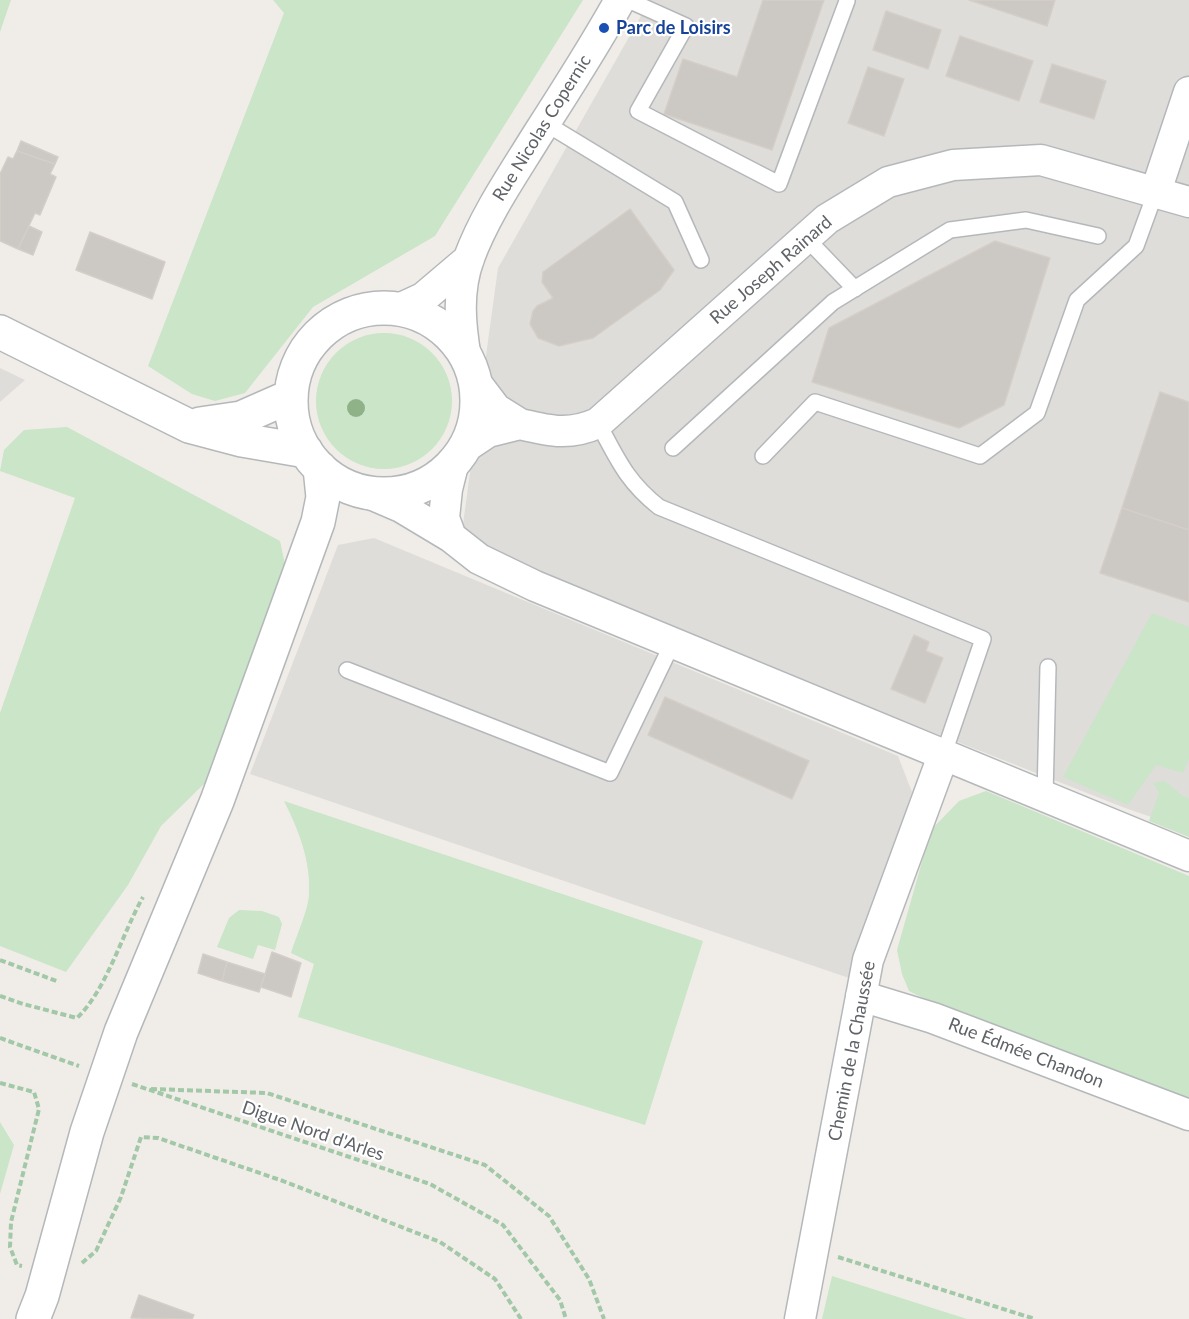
<!DOCTYPE html>
<meta charset="utf-8">
<style>
body{margin:0}
canvas{display:block;background:#f0ede8}
</style>
<canvas width="1189" height="1319"></canvas>
<script>
const g = document.querySelector('canvas').getContext('2d');
g.lineJoin = 'round';
function paint(path, color) { g.fillStyle = color; g.fill(path, 'evenodd'); }
function stroke(path, color, width, dash) { g.strokeStyle = color; g.lineWidth = width; g.lineCap = dash ? 'butt' : 'round'; g.setLineDash(dash || []); g.stroke(path); }
function drawText(font, color, halo, rows, align = 'center') {
  g.font = font + ' Lato,sans-serif'; g.lineWidth = 4.5; g.setLineDash([]); g.textBaseline = 'middle'; g.strokeStyle = halo; g.fillStyle = color; for (const [text, x, y, turn = 0] of rows) {
    g.save(); g.translate(x, y); g.rotate((+turn || 0) * Math.PI / 180); g.textAlign = isNaN(turn) ? turn : align; if (halo) g.strokeText(text, 0, 0); g.fillText(text, 0, 0); g.restore();
  }
}
paint(new Path2D(`
 M650 0H1189V830L1125 808 460 546 498 268Z
 M0 368 25 380 0 402Z
 M374 538 898 756 912 792 849 978 250 774 338 545Z`), '#dfddda');
paint(new Path2D(`
 M0 0H11L0 32Z
 M273 0H583L435 236 313 307 245 393 215 401 192 394 148 366 284 13Z
 M316 401a68 68 0 1 1 136 0a68 68 0 1 1-136 0Z
 M67 427 280 541 286 569 207 781 161 826 128 885 66 972 0 946V713L75 498 0 471 4 450 24 430Z
 M1152 613 1189 627V759L1183 773 1156 765 1128 805 1063 777Z
 M1165 781 1180 794 1189 799V837L1149 821 1159 793 1153 783Z
 M986 791 1189 876V1103L929 1001 909 991 902 974 897 950 931 830 959 801Z
 M284 801 703 941 645 1125 298 1017 314 964 291 953C296 937 308 910 309 895 311 861 299 831 284 801Z
 M239 910 262 911 279 917 282 924 275 950 258 945 253 959 217 947 229 918Z
 M0 1122 14 1145 0 1194Z
 M832 1276 967 1319H822Z`), '#cae5c7');
const building = new Path2D(`
 M763 0H824L772 150 664 114 683 59 737 77Z
 M969 0H1055L1047 26Z
 M886 11 941 30 928 69 873 50Z
 M960 36 1033 61 1019 101 946 76Z
 M1052 64 1106 81 1094 119 1040 102Z
 M868 67 904 79 884 136 848 123Z
 M21 141 58 157 55 164 17 151Z
 M17 151 55 164 50 174 56 177 40 215 35 213 18 249 0 241V174L8 157 13 159Z
 M630 209 674 270 660 290 593 338 559 346 538 338 530 324 533 311 537 306 553 298 542 282 543 272Z
 M29 226 42 232 33 255 18 249Z
 M90 232 165 262 152 299 76 270Z
 M995 241 1050 258 1004 405 959 428 812 382 829 328Z
 M1160 392 1189 402V530L1122 508Z
 M1122 508 1189 530V602L1100 573Z
 M914 635 929 642 926 651 943 658 925 703 891 689Z
 M665 697 809 761 792 799 648 735Z
 M272 952 301 963 291 997 261 987Z
 M203 954 227 962 222 981 198 973Z
 M227 962 265 974 259 992 222 981Z
 M139 1295 194 1315 192 1319 131 1318Z`);
paint(building, '#ccc8c4');
stroke(building, '#d4cec7', 1.5);
const service = new Path2D(`
 M628 0 686 26 638 111 779 184 847 1
 M545 123 675 202 701 260
 M806 238 855 289
 M598 423C617 458 626 481 659 507L983 639 943 756
 M673 448 833 302 950 230 1026 220 1098 236
 M763 456 815 402 980 456 1037 413 1077 300 1136 246 1156 191
 M347 670 610 773 672 644
 M1045 797 1048 667`);
const minor = new Path2D(`
 M1156 191 1189 92
 M399 309 423 298 469 259
 M466 358C460 324 457 291 469 258 485 215 512 176 536 137 565 92 594 47 620 0
 M520 424C550 431 569 436 598 423L827 219 888 182 953 165 1041 160 1189 202
 M464 448 488 432 520 424 496 409 474 380
 M366 492 401 507 451 537 444 518 447 489 454 461
 M451 537 479 559 535 586 1189 856
 M861 996 933 1018 1189 1115
 M800 1319 868 960 943 756`);
const tertiary = new Path2D(`
 M291 401a93 93 0 1 1 186 0a93 93 0 1 1-186 0Z
 M0 332 189 426 242 440 306 451
 M200 424 241 418 291 396
 M33 1319 42 1296 87 1132 121 1032 217 801 318 522 323 497 320 468`);
stroke(service, '#b5b8bb', 18);
stroke(minor, '#b5b8bb', 33);
stroke(tertiary, '#b5b8bb', 36);
stroke(new Path2D(`
 M0 960 59 982
 M0 996 23 1004 77 1018C107 989 122 934 143 897
 M0 1038 79 1066
 M0 1083 34 1092 39 1109 11 1222 10 1247 17 1265 22 1266
 M132 1084 430 1184 503 1225 560 1300 566 1319
 M151 1089 267 1093 485 1165 549 1216 589 1279 604 1319
 M838 1257 1035 1319
 M82 1263 96 1251 121 1197 141 1137 158 1138 283 1181 440 1242 495 1279 521 1319`), '#a2c8a8', 4, [6, 3]);
stroke(service, '#fff', 15);
stroke(minor, '#fff', 30);
stroke(tertiary, '#fff', 33);
g.fillStyle = '#8fb289';
for (const [x, y] of [
 [356,408]
]) { g.beginPath(); g.arc(x, y, 9, 0, 2 * Math.PI); g.fill(); }
for (const [x, y, r, color] of [
 [604,28,6,"#1a4fb4"]
]) { const dot = new Path2D(); dot.arc(x, y, r, 0, 2 * Math.PI); g.fillStyle = color; g.fill(dot); stroke(dot, '#fff', 2); }
drawText('bold 18px', '#164399', '#fff', [
 ["Parc de Loisirs",616,28]
], 'left');
drawText('18px', '#5f6367', '#fff', [
 ["Rue Nicolas Copernic",542,128,-58],
 ["Rue Joseph Rainard",771,270,-41],
 ["Chemin de la Chaussée",852,1051,-79],
 ["Rue Édmée Chandon",1026,1053,21],
 ["Digue Nord d'Arles",313,1131,19]
]);
</script>
